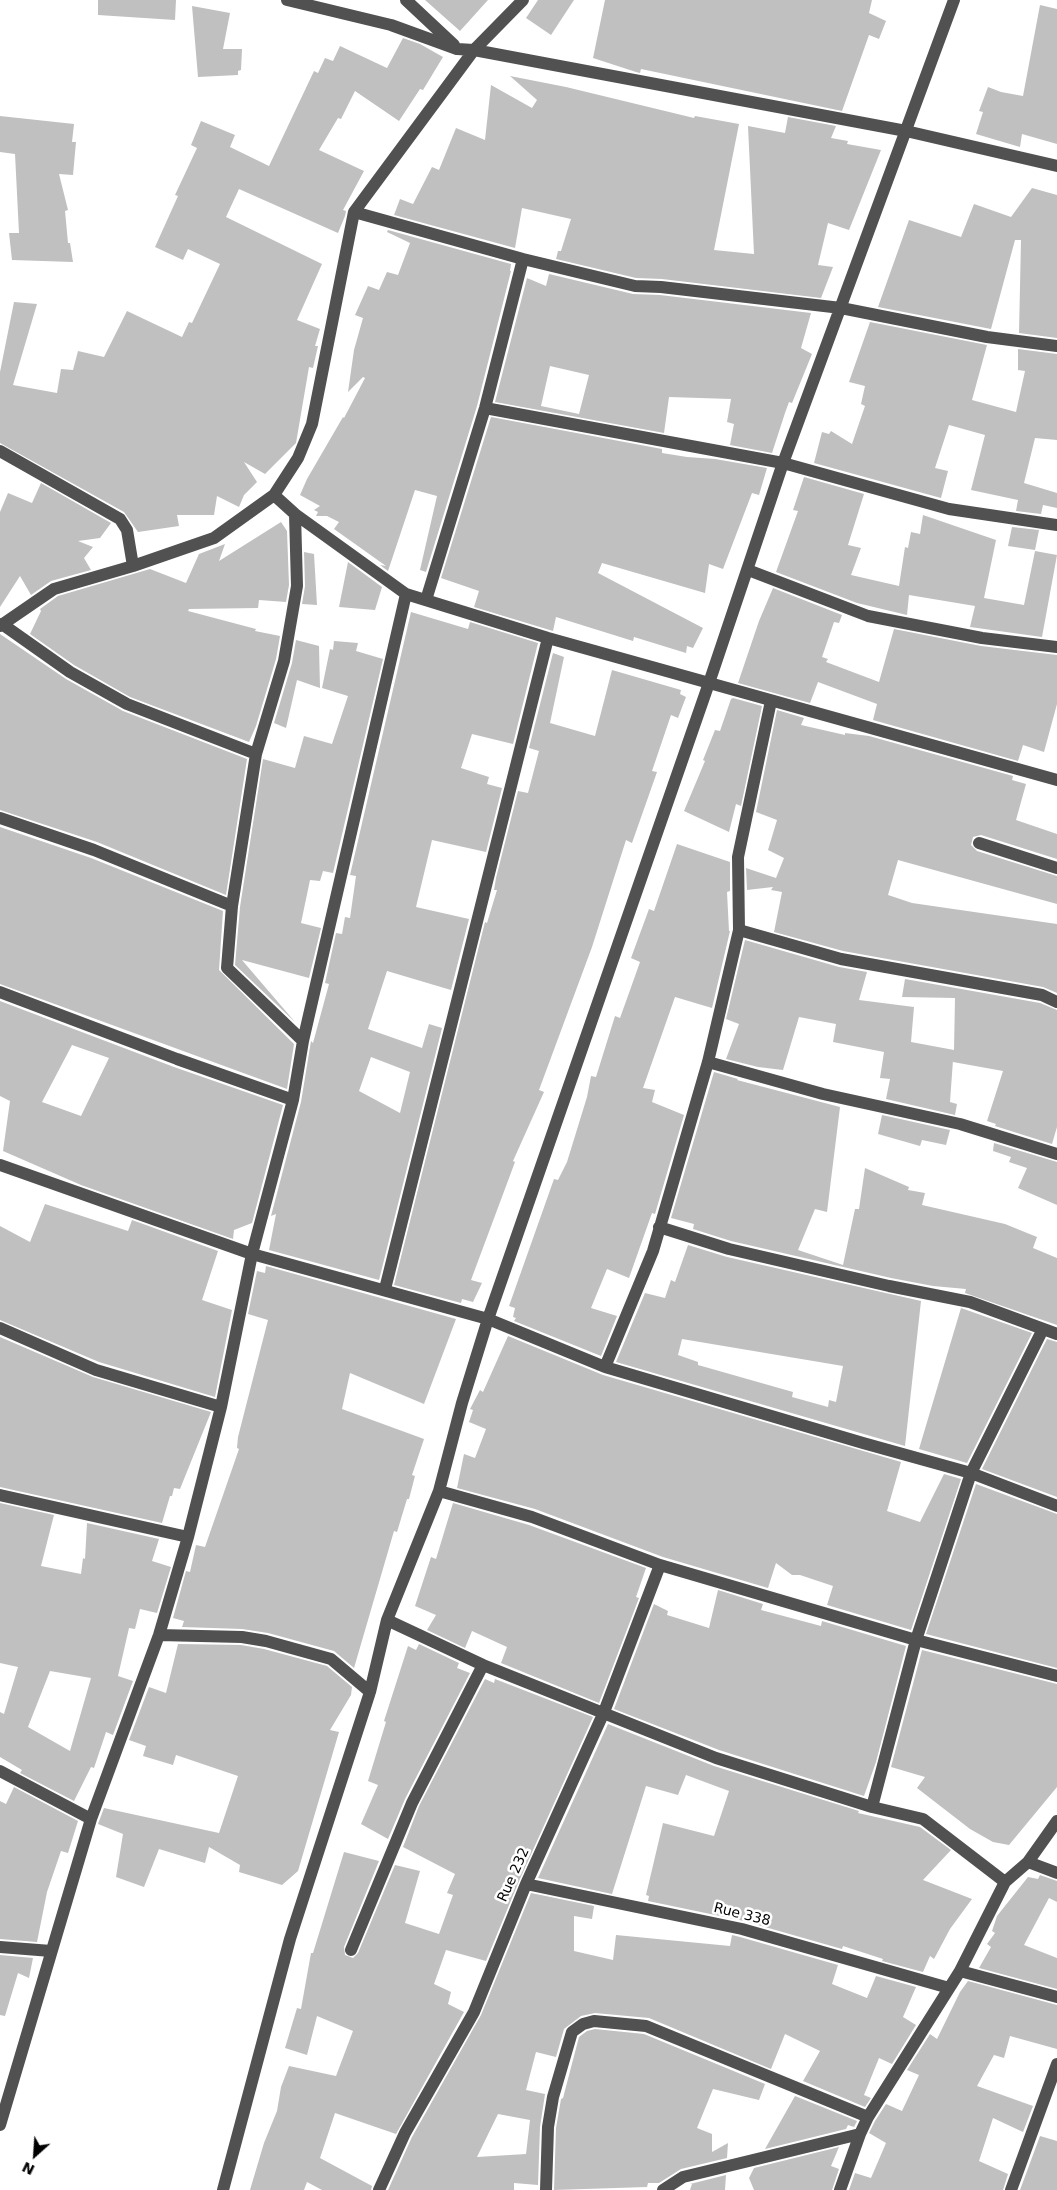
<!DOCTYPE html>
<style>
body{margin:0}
#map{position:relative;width:1057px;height:2190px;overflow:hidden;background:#fff;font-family:"DejaVu Sans",sans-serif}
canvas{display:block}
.north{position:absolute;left:10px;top:2130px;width:50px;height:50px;-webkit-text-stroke:4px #fff;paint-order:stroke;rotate:206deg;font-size:14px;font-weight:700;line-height:20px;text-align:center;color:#000}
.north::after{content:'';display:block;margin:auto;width:18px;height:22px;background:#000;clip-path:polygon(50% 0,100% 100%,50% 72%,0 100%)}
</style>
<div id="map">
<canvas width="1057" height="2190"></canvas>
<div class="north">N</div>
</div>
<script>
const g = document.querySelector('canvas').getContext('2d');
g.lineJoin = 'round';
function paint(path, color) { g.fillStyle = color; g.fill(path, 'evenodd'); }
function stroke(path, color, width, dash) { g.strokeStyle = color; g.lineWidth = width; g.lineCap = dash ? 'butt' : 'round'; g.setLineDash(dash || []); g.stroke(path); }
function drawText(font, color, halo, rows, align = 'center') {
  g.font = font + ' "DejaVu Sans",sans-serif'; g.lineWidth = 5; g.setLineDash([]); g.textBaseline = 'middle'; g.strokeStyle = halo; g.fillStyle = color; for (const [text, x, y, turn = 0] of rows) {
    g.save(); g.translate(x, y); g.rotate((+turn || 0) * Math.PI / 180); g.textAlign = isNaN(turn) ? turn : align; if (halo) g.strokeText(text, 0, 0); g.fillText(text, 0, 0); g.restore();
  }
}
paint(new Path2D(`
 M98 0H176L175 20 98 15Z
 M425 0H488L460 31Z
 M538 0H574L551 35 526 18Z
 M605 0H872L869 13 886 21 879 39 869 35 842 111 641 69 640 73 636 72 593 58Z
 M1040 5 1057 9V144L1022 134 1020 147 976 134 983 112 979 111 988 87 1001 92 1023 96Z
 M192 6 230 13 223 49H242L241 70 238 71V75L198 77Z
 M403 38 420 44 443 57 423 90 420 89 399 121 355 91 341 119 338 118 319 150 364 171 343 210 346 211 345 216 338 233 239 189 226 217 322 264 297 320 320 329 315 346H318L313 368 309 367 296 443 265 474 244 462 257 482 244 495 239 507 217 496 214 515H177L179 526 138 532 124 512 0 443V372L14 302 37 304 13 385 57 393 61 369 73 370 78 351 104 357 127 311 182 337 189 322 192 323 220 264 188 249 183 260 155 247 178 196 175 195 197 148 191 145 201 121 235 135 230 147 269 166 314 71 318 73 325 58 333 61 340 46 387 68Z
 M510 76 566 87 694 118 695 116 739 124 714 250 754 254 748 126 785 133 788 117 836 126 831 138 848 141 847 144 881 150 849 230 828 223 818 265 833 267 821 298 662 279 636 278 556 259 558 251H561L571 219 522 208 515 248 394 215 400 199 413 204 432 167 439 170 456 128 485 140 491 85 532 108 537 100Z
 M0 116 74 124 72 142H76L73 175 59 174 68 210 65 211 68 243H70L73 262 12 260 9 233H19L15 154 0 152Z
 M1032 188 1057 195V338L1019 333 1021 240H1015L991 329 878 307 909 220 961 237 974 204 1011 217Z
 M388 230 511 264 510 271H511L477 406 426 572 420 570 437 496 415 490 388 571 380 565 386 566 334 529 339 522 327 516H316L318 512 314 510 320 506 300 495 307 479 343 417 344 418 365 378 363 377 348 392 354 350 363 318 355 315 368 286 379 290 387 272 398 275 410 243 387 232Z
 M549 274 633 294 660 295 811 313 801 348 812 354 792 403 789 402 785 413 772 453 730 445 734 424 727 422 731 399 669 397 664 433 495 402 527 278 546 286ZM550 366 589 375 579 414 541 406Z
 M870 322 987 345 972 400 1016 412 1025 371 1018 370V349L1057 354V440L1035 438 1024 483 1057 493V508L1043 505 1041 514 1016 511 1018 500 971 490 985 435 949 425 935 468 948 471 941 498 814 463 822 432 829 434 831 431 852 444 865 406 861 404 865 386 849 382Z
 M491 417 662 449V453L687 457 715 459 767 468 759 495 752 493 723 569 709 564 705 593 602 563 598 573 703 628 693 648 687 646 686 653 634 637 633 641 556 617 553 631 474 607 479 591 441 578Z
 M804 477 864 494 848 545 861 548 851 575 899 586 905 547 908 548 911 532 920 534 923 515 996 540 984 598 1024 605 1035 551 1057 555 1042 637 970 627 975 606 909 595 907 615 857 603 776 572 798 511 793 510Z
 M41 483 111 523 100 538 78 541 93 547 84 558 91 570 51 581 31 595 20 576 0 607V512L8 493 32 503Z
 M281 522 287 531 289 585 286 602 259 600 258 608 189 609 188 611 256 629 255 631 280 636 276 659 256 726 249 742 130 697 74 665 30 634 41 611 40 609 58 596 150 569 186 583 199 554 225 544 219 561Z
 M1012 527 1039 530 1035 550 1008 546Z
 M304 552 314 554 317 605 302 604 305 586Z
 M348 562 382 587 375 610 339 607Z
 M773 588 842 615 839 623 834 622 822 657 828 659 826 662 879 682 894 629 981 646 1057 655V704L1044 752 1023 745 1018 761 873 720 877 704 818 682 810 703 738 683 759 621Z
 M411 612 468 629 470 622 538 643 513 744 472 734 461 768 489 777 487 784 502 788 486 852 432 840 416 907 469 919 451 990 387 971 368 1029 422 1048 429 1024 442 1028 379 1280 269 1250 276 1214 271 1216 301 1102 311 1041 313 1043 329 984 325 983 336 933 342 934 345 917 350 918 356 876 350 875ZM371 1057 410 1072 400 1113 359 1091Z
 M0 634 66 679 123 711 247 759 226 895 97 842 0 810Z
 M296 640 319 646 320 688 297 680 286 728 274 723 292 663Z
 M334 641 358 643 356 651 383 659 333 873 323 871 320 881 310 880 301 923 321 928 309 978 242 960 295 1022 235 965 240 907 263 759 295 768 304 736 332 744 348 696 322 688 330 649 333 650Z
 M553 653 564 657 550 723 595 736 612 670 681 690 680 694 686 697 678 718 671 715 652 771 657 772 632 843 626 840 592 947 539 1090 544 1092 513 1161 515 1162 471 1280 482 1283 473 1302 462 1299 461 1303 394 1285 485 922 487 923 497 890H494L496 878 518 791 528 793 539 751 529 748Z
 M733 698 762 706 741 806 736 804 729 832 684 811 705 761 703 760 715 730 720 731 731 699Z
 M777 710 804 718 801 725 845 735V733L869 736 1013 776 1012 780 1026 784 1016 820 1057 834V859L981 835 973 837 971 845 977 851 1057 876V904L898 860 888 895 912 903 1057 924V993L1043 987 843 951 774 932 782 892 771 890 773 887 747 890 746 868 776 878 784 858 768 850 777 820 756 812Z
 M0 827 91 858 223 911 219 970 294 1044 287 1089 0 984Z
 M677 844 730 862V891L727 892 729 931H730L712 1008 675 997 643 1088 655 1090 652 1102 684 1115 655 1214 652 1213 629 1278 607 1269 591 1308 617 1316 601 1356 514 1321 516 1318 513 1317 515 1308 509 1306 554 1179 558 1180 567 1162 587 1097 591 1076 596 1077 615 1016 620 1018 629 993 640 962 631 958 649 909 654 911Z
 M745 940 839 967 867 972 859 1000 914 1007 911 1042 954 1050 955 998 902 997 905 979 1040 1003 1057 1010V1127L1052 1144 995 1126 996 1124 987 1121 1003 1071 953 1062V1060L950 1102 957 1104 955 1115 886 1099 890 1079 880 1078 884 1052 833 1042 836 1024 799 1017 783 1070 758 1067 726 1059 739 1024 726 1019Z
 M0 1001 174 1067 283 1105 252 1223 234 1230 233 1239 81 1185 3 1151 10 1101 0 1096ZM72 1045 109 1058 81 1116 42 1102Z
 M714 1072 738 1079 737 1080 840 1107 827 1212 815 1209 798 1250 843 1265 855 1209H859L865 1168 909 1187 908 1190 925 1193 922 1205 1005 1224 1037 1237 1033 1248 1057 1258V1325L965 1293 966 1289 933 1286 891 1278 731 1241 693 1229 694 1224 671 1218Z
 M882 1115 950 1130 946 1145 922 1140 920 1146 878 1134Z
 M994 1143 1057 1162V1205L1018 1188 1027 1168 1009 1162 1011 1157 993 1151Z
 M45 1204 128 1231 132 1220 218 1251 202 1300 232 1310 215 1397 99 1362 0 1320V1226L30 1242Z
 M688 1245 727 1257 921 1301 905 1446 616 1362 645 1293 665 1298 671 1280 675 1282ZM682 1339 843 1366 836 1402 829 1400 828 1407 792 1397 793 1392 698 1365V1362L678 1355Z
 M266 1266 456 1319 424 1404 350 1373 342 1409 424 1439 412 1475 415 1476 409 1499H407L397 1532 394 1531 354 1668 334 1651 268 1633 242 1629 182 1627 184 1621 173 1618 186 1571 190 1572 196 1545 205 1547 239 1449 237 1448 238 1437 268 1320 248 1314 257 1271 265 1273Z
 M961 1308 1032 1333 967 1463 919 1449Z
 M508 1336 603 1375 901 1462 887 1511 920 1522 944 1474 961 1479 911 1630 827 1605 833 1586 800 1575H792L776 1563 768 1588 663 1557 535 1509 457 1488 464 1454 475 1458 486 1429 469 1422 473 1410 470 1409 480 1390 483 1392Z
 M0 1337 93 1377 211 1412 180 1489 174 1488 172 1496H170L162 1523 0 1487Z
 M1047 1339 1057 1342V1497L982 1469Z
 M976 1484 1057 1514V1668L926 1634Z
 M0 1503 54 1515 41 1566 81 1574 83 1558 85 1559 87 1523 159 1539 152 1561 171 1567 157 1613 140 1609 135 1629 129 1628 118 1676 133 1681 113 1735 106 1732 94 1768 91 1767 74 1801 20 1773 22 1770 0 1757V1712L4 1714 18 1667 0 1663ZM50 1671 91 1678 70 1751 28 1727Z
 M453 1503 529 1525 646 1568 636 1597 639 1598 599 1703 501 1663 507 1647 472 1631 465 1648 427 1630 436 1615 415 1606 431 1557 436 1559Z
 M718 1590 763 1604 761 1610 821 1626 822 1621 906 1646 876 1762 864 1796 719 1750 614 1709 654 1604 668 1611 667 1615 709 1628Z
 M178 1644 241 1645 264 1649 327 1666 352 1687 351 1695 330 1730 339 1732 298 1871 282 1885 239 1872 240 1865 209 1847 205 1863 159 1849 144 1887 116 1877 123 1834 98 1824 104 1808 219 1833 238 1776 176 1755 173 1765 143 1756 146 1746 129 1740 149 1687 166 1693Z
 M419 1644 459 1663 457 1668 470 1673 405 1799 388 1839 361 1824 378 1785 368 1781 386 1722 384 1721 408 1646 416 1650Z
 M922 1650 1057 1684V1787L1009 1845 993 1842 970 1829 917 1788 925 1777 891 1767Z
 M485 1679 494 1683 495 1679 593 1717 519 1881 486 1961 446 1950 434 1984 451 1992 448 2004 464 2012 396 2134 335 2113 320 2158 372 2186 371 2190H322L307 2182 304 2190H250L264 2143 277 2111 281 2087 289 2066 336 2076 353 2031 317 2016 307 2055 285 2048 297 2008 301 2009 311 1953H313L344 1852 379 1861 344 1947 345 1955 353 1958 358 1953 395 1865 420 1871 405 1923 439 1934 453 1895 447 1893 455 1874 403 1847 419 1806Z
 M608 1724 714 1766 859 1811 858 1813 920 1827 951 1850 923 1880 972 1899 950 1929 934 1959 930 1956 923 1972 882 1961 883 1959 843 1946 842 1949 744 1921 648 1901 649 1896 646 1895 663 1823 714 1836 729 1791 686 1775 678 1795 646 1786 612 1894 538 1878Z
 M14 1787 78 1821 68 1853 61 1851 47 1892 37 1942 0 1939V1801L6 1804Z
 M1040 1875 1057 1881V1902L1049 1898 1024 1945 1057 1958V1989L979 1968 991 1947 987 1944 995 1933 992 1931 997 1916 1028 1877 1038 1879Z
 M531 1893 594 1906 592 1919 574 1916V1951L613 1960 616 1935 730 1946 732 1935 740 1937 838 1965 832 1984 867 1998 876 1976 916 1987 903 2017 916 2025 892 2064 879 2058 864 2095 871 2098 865 2107 803 2081 820 2051 785 2034 771 2069 649 2018 595 2013 581 2016 564 2029 556 2057 536 2052 526 2090 545 2094 540 2127 538 2185 514 2183V2190H388L412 2137 481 2015ZM498 2114 530 2120 526 2154 477 2157Z
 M0 1955 33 1958 29 1978 18 1973 5 2016 0 2015Z
 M968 1981 1057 2005V2049L1010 2036 1004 2058 994 2055 977 2086 1033 2106 1023 2132 993 2118 979 2161 1008 2174 1003 2190H849L855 2173 871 2178 886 2143 869 2133 875 2121 886 2104 902 2111 919 2075 907 2070 930 2034 937 2039 960 1992Z
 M595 2029 644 2034 765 2084 759 2100 713 2089 697 2128 712 2134V2152L728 2143 727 2158 681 2169 659 2183H648L647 2187 554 2190 556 2128 561 2099 563 2098 579 2037 587 2031Z
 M795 2096 857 2121 854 2127 848 2125 846 2129 765 2149Z
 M1040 2136 1057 2141V2190H1020Z
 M839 2147 831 2166 839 2169 832 2190H754L749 2178 754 2168Z
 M726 2175 725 2190H690L692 2184H690Z`), '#c0c0c0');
stroke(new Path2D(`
 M287 0 391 25 457 49 474 50 906 131 1057 166
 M406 0 454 45
 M354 212 523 259 635 286 661 287 841 308 987 337 1057 346
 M485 408 783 463 949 509 1057 525
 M0 451 120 519 127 530 133 566
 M274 495 295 514 406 594 548 638 1057 780
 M295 514 297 586 284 661 256 754 232 906 227 968 303 1041
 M748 570 868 616 982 638 1057 647
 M426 600 485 408 523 259
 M2 624 70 672 127 704 256 754
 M0 626 54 589 133 566 214 538 274 495 298 458 312 424 354 212 474 50 523 0
 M0 818 94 850 232 906
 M979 843 1057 868
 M739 930 841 959 1042 995 1057 1002
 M0 992 177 1059 293 1100
 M708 1062 823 1094 960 1124 1057 1154
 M0 1165 252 1254 488 1319 605 1367 863 1443 971 1473 1057 1506
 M659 1227 729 1249 889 1286 970 1302 1057 1334
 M385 1289 548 638
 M0 1328 96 1370 221 1407
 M605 1367 653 1251 708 1062 739 930 738 857 771 701
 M439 1491 532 1517 660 1565 916 1640 1057 1676
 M0 1495 188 1537
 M387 1620 483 1665 716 1758 872 1807 923 1819 1005 1882
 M159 1635 242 1637 266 1641 331 1659 370 1692
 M0 1771 91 1819
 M872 1807 916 1640 971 1473 1043 1329
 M1028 1862 1057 1873
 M526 1884 742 1929 949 1988
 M0 1947 51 1951
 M351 1950 412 1803 483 1665
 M960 1971 1057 1997
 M0 2125 91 1819 159 1635 188 1537 221 1407 252 1254 293 1100 303 1041 406 594
 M223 2190 290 1939 370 1692 387 1620 439 1491 462 1403 488 1319 709 683 783 463 954 0
 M379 2190 405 2133 474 2012 526 1884 604 1712 660 1565
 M546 2190 548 2127 553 2097 572 2032 583 2024 594 2021 646 2026 868 2117
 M663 2190 683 2177 860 2134
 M840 2190 860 2134 868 2117 960 1971 1005 1882 1028 1862 1057 1821
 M1011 2190 1057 2064`), '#515151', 12);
drawText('14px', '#000', '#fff', [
 ["Rue 232",514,1875,-66],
 ["Rue 338",742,1915,14]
]);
</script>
